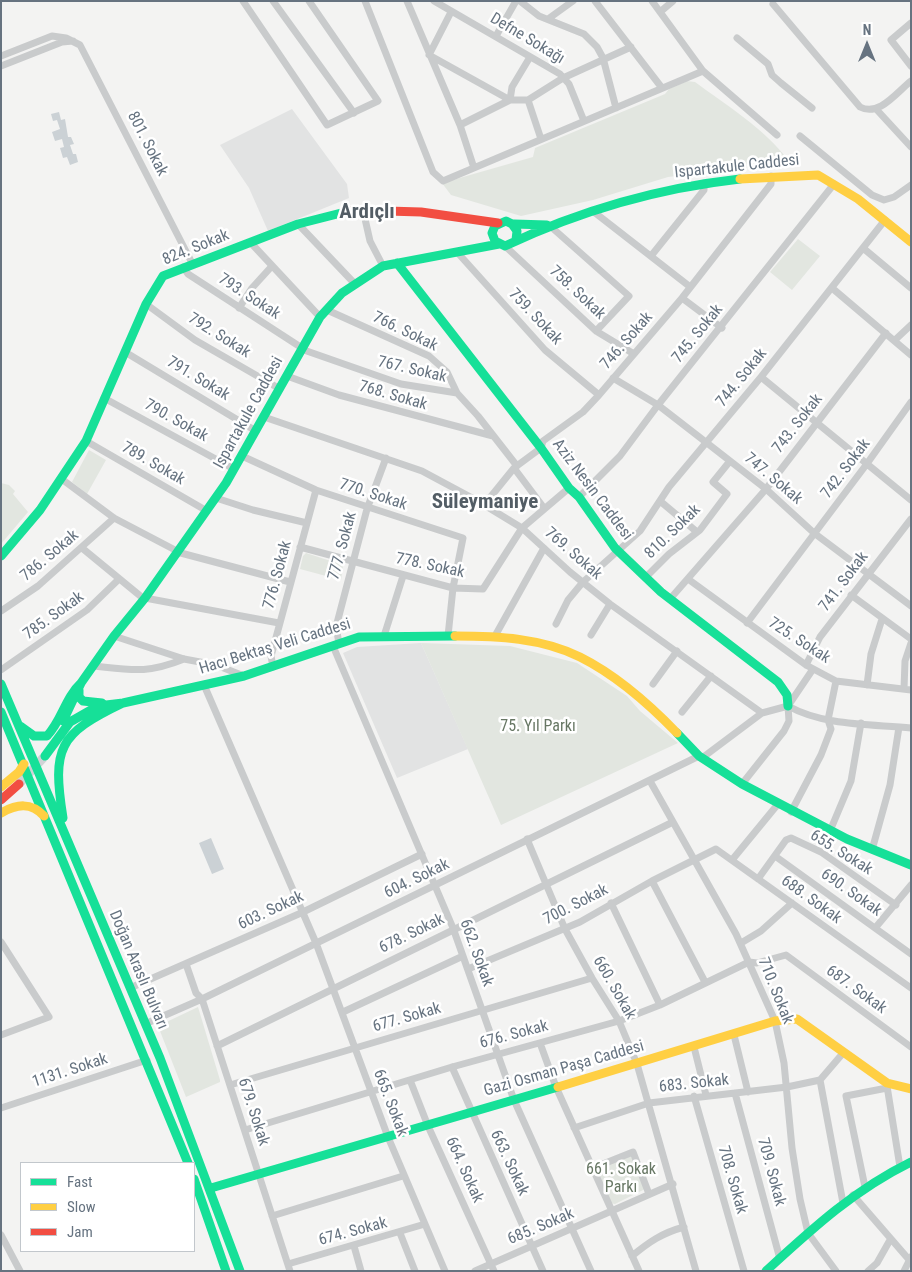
<!DOCTYPE html>
<meta charset="utf-8">
<style>
body{margin:0}
#map{position:relative;width:912px;height:1272px;overflow:hidden;background:#f3f3f2;font-family:"Roboto Condensed",sans-serif}
canvas{display:block}
.frame{position:absolute;inset:0;border:2px solid #667380;pointer-events:none}
.legend{position:absolute;left:20px;top:1162px;width:175px;height:90px;box-sizing:border-box;background:#fff;border:1px solid #c2c7cc;margin:0;padding:6px 9px;list-style:none;font-size:15px;color:#667380}
.legend li{display:flex;align-items:center;gap:10px;height:25px}
.legend b{width:25px;border:1px solid #c2c7cc}
.north{position:absolute;left:842px;top:20px;width:50px;height:50px;-webkit-text-stroke:4px #fff;paint-order:stroke;rotate:0deg;font-size:14px;font-weight:700;line-height:20px;text-align:center;color:#667380}
.north::after{content:'';display:block;margin:auto;width:18px;height:22px;background:#667380;clip-path:polygon(50% 0,100% 100%,50% 72%,0 100%)}
</style>
<div id="map">
<canvas width="912" height="1272"></canvas>
<div class="frame"></div>
<ul class="legend">
<li><b style="height:6px;background:#16e098"></b>Fast</li>
<li><b style="height:6px;background:#ffcf43"></b>Slow</li>
<li><b style="height:6px;background:#f24e42"></b>Jam</li>
</ul>
<div class="north">N</div>
</div>
<script>
const g = document.querySelector('canvas').getContext('2d');
g.lineJoin = 'round';
function paint(path, color) { g.fillStyle = color; g.fill(path, 'evenodd'); }
function stroke(path, color, width, dash) { g.strokeStyle = color; g.lineWidth = width; g.lineCap = dash ? 'butt' : 'round'; g.setLineDash(dash || []); g.stroke(path); }
function drawText(font, color, halo, rows, align = 'center') {
  g.font = font + ' "Roboto Condensed",sans-serif'; g.lineWidth = 5; g.setLineDash([]); g.textBaseline = 'middle'; g.strokeStyle = halo; g.fillStyle = color; for (const [text, x, y, turn = 0] of rows) {
    g.save(); g.translate(x, y); g.rotate((+turn || 0) * Math.PI / 180); g.textAlign = isNaN(turn) ? turn : align; if (halo) g.strokeText(text, 0, 0); g.fillText(text, 0, 0); g.restore();
  }
}
paint(new Path2D(`
 M292 109 347 184 349 198 268 231 249 188 220 145Z
 M421 643 468 749 397 778 343 653 357 647Z`), '#e2e3e3');
paint(new Path2D(`
 M687 81 695 82C726 105 765 129 788 160L786 163 668 177 593 200 521 216 451 195 442 183 533 157 535 148 665 94 669 89Z
 M798 239 820 256 792 290 770 272Z
 M89 450 106 460 87 494 72 482Z
 M1 483 9 485 15 491 13 494 28 512 1 544Z
 M306 553 343 565 341 580 300 569 303 556Z
 M421 643 510 646 577 663 627 696 640 711 678 743 501 825Z
 M198 1007 220 1080V1082L186 1097 158 1026Z
 M631 1156 645 1189 615 1204 610 1203 597 1169Z`), '#e2e6e0');
paint(new Path2D(`
 M59 112 61 120 65 119 68 137H71L74 144 70 145 73 154H76L78 162 70 165 67 157 63 158 60 148 64 147 62 139 55 141 52 132 60 129 57 120 53 121 51 114Z
 M211 838 224 869 212 874 199 843Z`), '#cbd1d5');
stroke(new Path2D(`
 M19 784 45 756`), '#d0d3d6', 9, [9, 4.5]);
stroke(new Path2D(`
 M243 1 327 125 378 101 309 1
 M273 1 354 113
 M365 1 433 172 443 181 703 71
 M407 1 460 125 474 168
 M434 1 560 74 569 84 584 121
 M520 1 539 16 584 34 597 47 603 58 616 108
 M595 1 662 88
 M652 1 703 71 777 135
 M773 4 860 107C879 117 896 93 911 81
 M451 12 429 55 510 100
 M660 12 673 1
 M548 19 573 1
 M911 23 891 40 911 66
 M496 36 516 1
 M737 38 768 64 772 75 781 83 812 108
 M1 56 52 36 66 38 80 45 192 263
 M1 66 62 42 73 41
 M510 100 512 87 530 57
 M528 100 541 139
 M877 110 911 147
 M460 125 510 100H528L563 78 631 47
 M800 136 872 195 884 200 894 197 911 185
 M363 210 370 241 383 266
 M594 212 689 286
 M298 224 355 284
 M549 225 629 296 596 331
 M251 243 320 317
 M505 246 596 331 634 354
 M863 248 911 288
 M457 252 545 350 599 395
 M651 256 704 190V183
 M183 267 188 274 302 348
 M832 288 911 355
 M682 298 722 328
 M146 304 195 340 280 389
 M239 308 252 288 272 266
 M327 310 429 356 447 372 457 393
 M895 340 911 325
 M301 349 401 384 457 393 478 416 517 466
 M125 352 256 431
 M287 376 339 395 493 436
 M761 377 911 500
 M613 378 658 405 707 443 766 489 814 533 911 606
 M104 398 234 469
 M264 417 422 471 476 500 522 528 570 572 610 604 762 713
 M86 441 207 511
 M242 456 316 490 463 538 453 588 448 636
 M514 468 544 508
 M63 480 114 518 177 551
 M579 497 620 456 658 405 834 184
 M216 498 253 510 307 523
 M660 501 697 532
 M484 505 514 468 541 448 543 441 583 412 599 395 682 298 771 184V176
 M300 547 453 588 483 589 522 528 569 488
 M82 548 144 599
 M177 552 290 582
 M646 577 669 554 700 530 727 494 713 482 730 461
 M688 579 806 665 836 681 911 690
 M851 595 911 639
 M145 598 279 623
 M670 599 766 489 886 333
 M1 611 38 586 114 518
 M747 623 866 465 911 402
 M556 624 568 600 583 582 640 531 669 487 761 377 885 220
 M591 635 610 604
 M114 636 184 659 216 665 244 676
 M384 636 403 576
 M495 636 544 548
 M339 643 336 627 367 509 386 458
 M333 646 453 928 514 1100 591 1271
 M806 665 820 637 911 519
 M93 666C132 670 147 674 184 659
 M273 667 271 656 316 490
 M1 670 87 610 119 579
 M653 684 677 651
 M204 685 316 943 388 1137 445 1271
 M867 685 871 654 882 619
 M904 689 905 661 911 643
 M788 706C824 726 870 724 911 728
 M682 712 711 676
 M702 758 762 713 788 706 813 669
 M650 781 736 934 775 1021 784 1063 792 1148 800 1199 808 1233 836 1271
 M742 784 784 731 789 721 788 706
 M791 812 821 755 831 729 828 720 836 681
 M830 831 851 781 861 723
 M527 839 565 929 592 978 619 1021 637 1064 696 1271
 M872 850 890 785 899 727
 M775 856 911 954
 M732 860 778 804
 M758 879 786 840 791 838 821 852 896 905
 M652 881 705 982
 M611 903 660 1005
 M876 927 911 885
 M1 942 49 1017 1 1035
 M741 943 761 931 792 903
 M186 964 196 993 202 999 290 1271
 M468 969 580 922 652 881 716 849 911 988
 M130 988 301 913 422 854
 M343 1012 463 956
 M145 1024 202 999 699 756
 M734 1035 748 1092
 M540 1043 556 1087 639 1271
 M217 1046 673 822
 M694 1047 706 1095
 M452 1067 543 1271
 M410 1080 428 1126 494 1271
 M820 1080 843 1203
 M820 1080 844 1052
 M230 1085 592 978
 M887 1086 900 1167
 M735 1093 780 1259
 M694 1096 744 1271
 M1 1108 147 1060
 M574 1128 649 1103 787 1087 820 1080
 M245 1130 452 1067 619 1021 660 1005 749 962 757 963 786 955 911 1047
 M593 1168 633 1152 649 1194
 M865 1187 846 1096 887 1088
 M853 1195 911 1262
 M272 1216 403 1176
 M400 1233 415 1271
 M1 1235 20 1271
 M354 1246 361 1271
 M632 1256C649 1242 662 1233 684 1227
 M288 1264 425 1224
 M475 1271 673 1184
 M868 1271 877 1263 890 1240
 M904 1271 911 1257`), '#c9cbcc', 7);
stroke(new Path2D(`
 M514 224 547 225
 M516 240 517 231 512 224 506 221 495 226 492 233 495 241 505 246C579 211 659 188 740 179
 M397 263 541 448 569 488 579 497 615 548 661 592 778 682 787 695 788 706
 M1 556 40 510 86 441 146 304 163 276 298 224 353 210
 M1 684 160 1058 240 1271
 M79 690V697L83 701 102 703
 M1 712 188 1163
 M63 721 81 683 114 636 145 598 226 483 320 317 342 293 383 266 499 244
 M20 726 34 736H47C62 720 65 698 81 683
 M677 733 699 756 742 784 847 839 911 865
 M45 756 70 722 98 706 123 703 244 676 359 637 455 636
 M63 818C52 748 58 734 123 703
 M194 1179 226 1271
 M211 1188 558 1087
 M766 1271C813 1228 854 1190 911 1162`), '#16e098', 9);
stroke(new Path2D(`
 M740 179 818 175 858 199 911 242
 M455 636C497 636 542 638 580 657 614 674 650 705 677 733
 M1 787 19 772 24 764
 M1 813C17 804 31 802 44 816
 M558 1087 775 1021 797 1019 887 1083 911 1089`), '#ffcf43', 9);
stroke(new Path2D(`
 M353 210 421 212 498 223
 M1 800 19 784`), '#f24e42', 9);
drawText('16px', '#667380', '#fff', [
 ["Defne Sokağı",527,39,31],
 ["801. Sokak",147,144,63],
 ["Ispartakule Caddesi",737,167,-6],
 ["824. Sokak",196,248,-22],
 ["758. Sokak",577,293,43],
 ["793. Sokak",249,297,33],
 ["759. Sokak",535,317,47],
 ["766. Sokak",405,332,26],
 ["745. Sokak",698,334,-51],
 ["792. Sokak",219,336,32],
 ["746. Sokak",627,341,-49],
 ["767. Sokak",412,370,13],
 ["744. Sokak",742,378,-51],
 ["791. Sokak",198,379,31],
 ["768. Sokak",393,396,16],
 ["Ispartakule Caddesi",249,413,-61],
 ["790. Sokak",176,421,29],
 ["743. Sokak",798,424,-52],
 ["789. Sokak",153,464,30],
 ["742. Sokak",846,469,-53],
 ["747. Sokak",773,479,40],
 ["Aziz Nesin Caddesi",592,490,53],
 ["770. Sokak",373,495,18],
 ["810. Sokak",673,532,-44],
 ["777. Sokak",343,546,-75],
 ["769. Sokak",573,554,41],
 ["786. Sokak",50,556,-40],
 ["778. Sokak",430,566,12],
 ["776. Sokak",278,575,-75],
 ["741. Sokak",844,582,-53],
 ["785. Sokak",54,616,-36],
 ["725. Sokak",799,641,33],
 ["Hacı Bektaş Veli Caddesi",275,647,-17],
 ["655. Sokak",841,853,32],
 ["604. Sokak",417,879,-26],
 ["690. Sokak",851,893,35],
 ["688. Sokak",811,900,36],
 ["700. Sokak",576,905,-27],
 ["603. Sokak",271,911,-25],
 ["678. Sokak",412,934,-26],
 ["662. Sokak",476,953,70],
 ["Doğan Araslı Bulvarı",138,970,67],
 ["660. Sokak",614,988,60],
 ["687. Sokak",856,990,36],
 ["710. Sokak",775,991,68],
 ["677. Sokak",407,1018,-16],
 ["676. Sokak",514,1035,-15],
 ["Gazi Osman Paşa Caddesi",564,1069,-16],
 ["1131. Sokak",70,1071,-18],
 ["683. Sokak",694,1084,-6],
 ["665. Sokak",390,1103,69],
 ["679. Sokak",253,1112,72],
 ["663. Sokak",509,1163,65],
 ["664. Sokak",464,1170,66],
 ["709. Sokak",771,1172,75],
 ["708. Sokak",732,1180,74],
 ["685. Sokak",541,1227,-23],
 ["674. Sokak",353,1232,-15]
]);
drawText('16px', '#677764', '#fff', [
 ["75. Yıl Parkı",538,727],
 ["661. Sokak",621,1170],
 ["Parkı",621,1188]
]);
drawText('bold 21px', '#535d65', '#fff', [
 ["Ardıçlı",367,213],
 ["Süleymaniye",485,503]
]);
</script>
